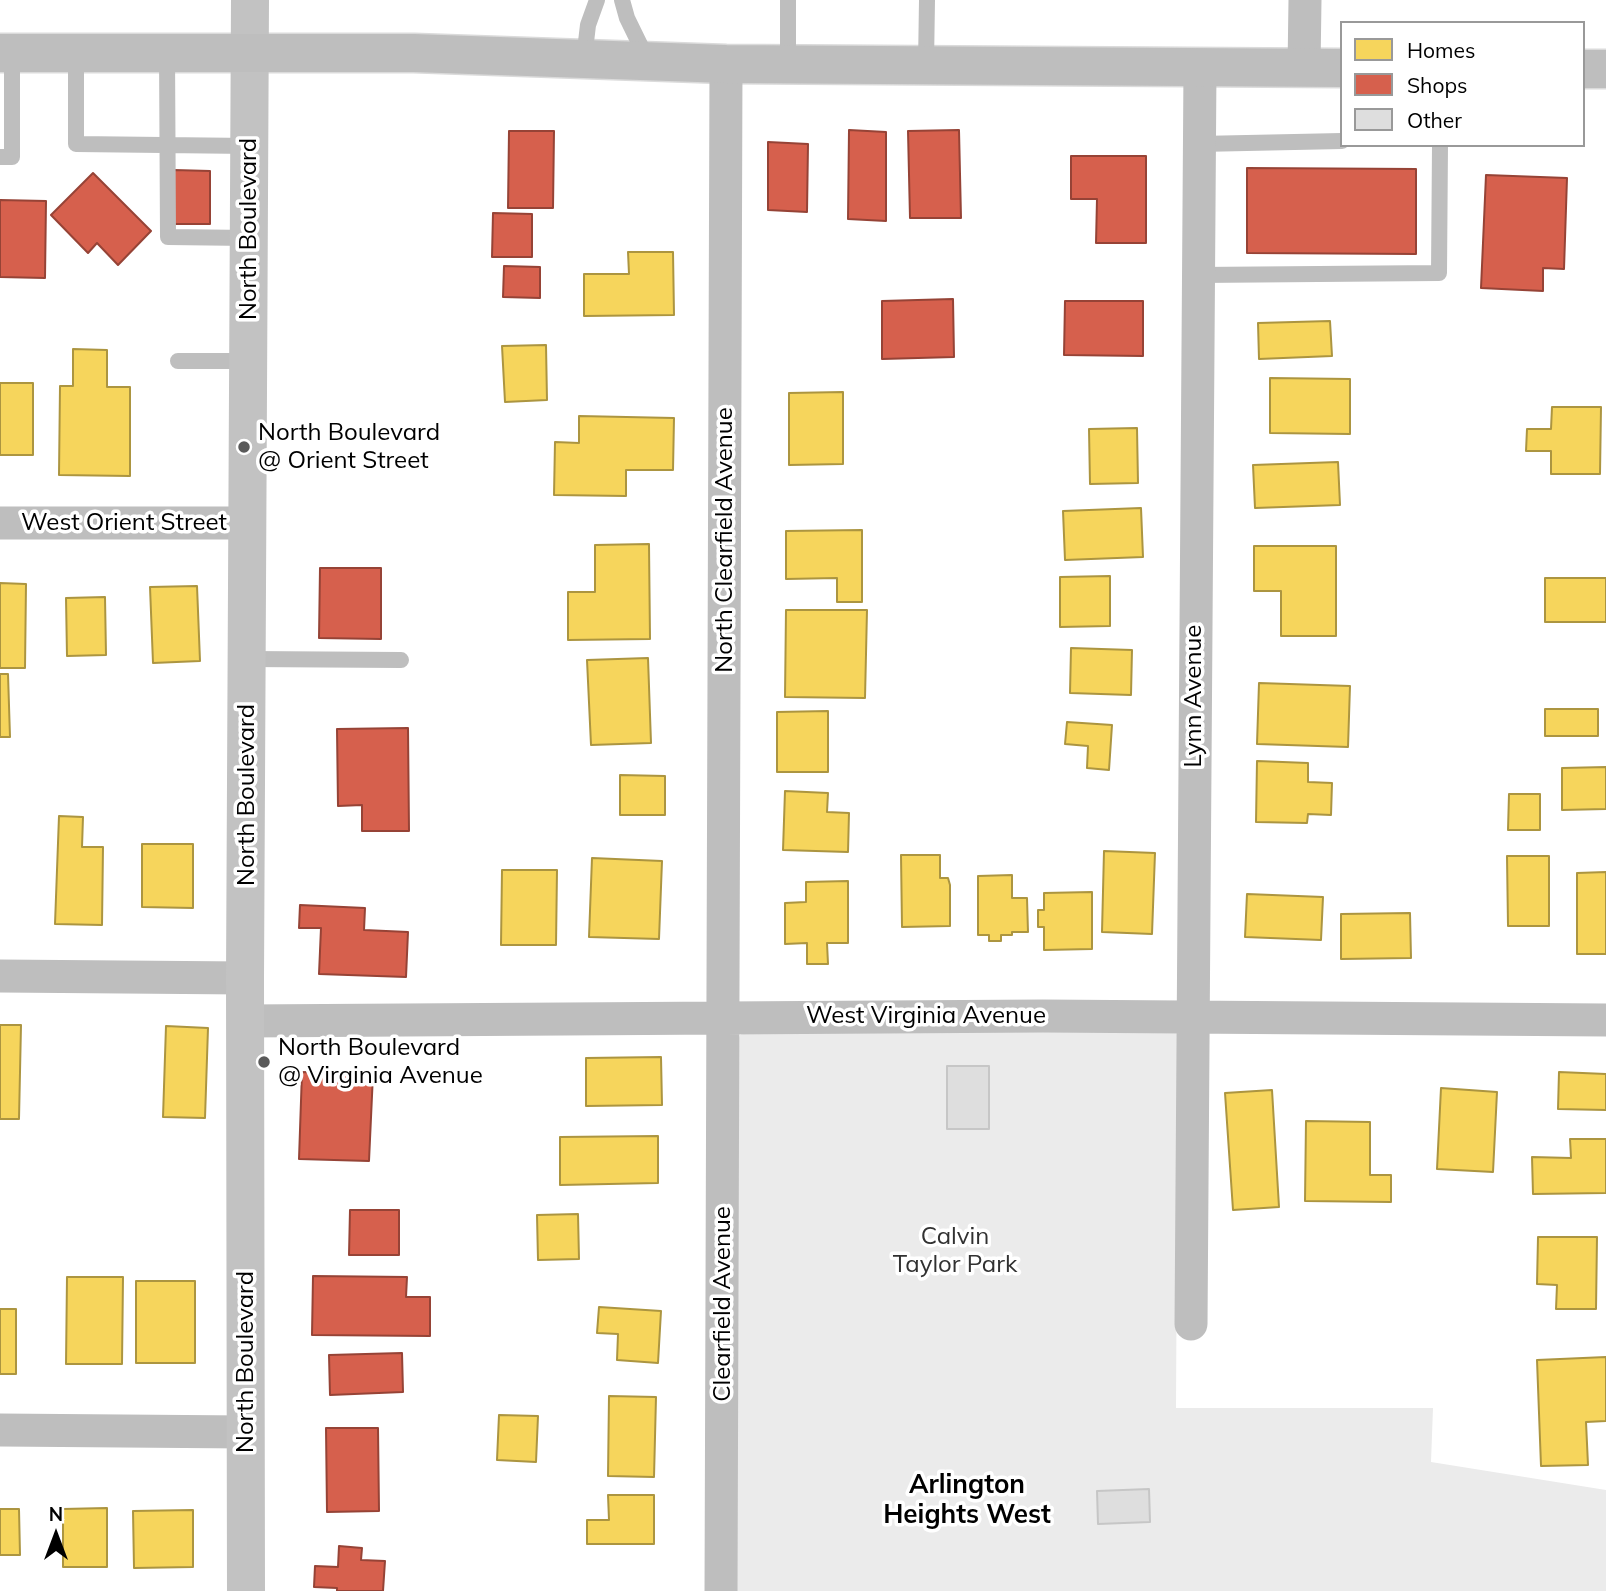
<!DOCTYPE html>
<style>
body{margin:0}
#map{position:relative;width:1606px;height:1591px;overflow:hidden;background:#fff;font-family:Mulish,sans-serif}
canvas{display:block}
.legend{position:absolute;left:1340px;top:21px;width:245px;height:126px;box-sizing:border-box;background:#fff;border:2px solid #999;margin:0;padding:9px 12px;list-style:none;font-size:21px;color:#000}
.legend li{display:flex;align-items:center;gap:14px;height:35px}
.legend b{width:35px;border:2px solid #999}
.north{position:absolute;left:21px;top:1500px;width:70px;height:70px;-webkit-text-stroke:5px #fff;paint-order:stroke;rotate:0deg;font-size:19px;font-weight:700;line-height:28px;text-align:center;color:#000}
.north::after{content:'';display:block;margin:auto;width:24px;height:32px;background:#000;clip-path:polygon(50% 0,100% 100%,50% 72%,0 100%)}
</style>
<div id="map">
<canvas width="1606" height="1591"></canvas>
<ul class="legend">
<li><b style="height:19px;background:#f6d55c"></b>Homes</li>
<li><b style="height:19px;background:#d6604d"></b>Shops</li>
<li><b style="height:19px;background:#dedede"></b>Other</li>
</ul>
<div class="north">N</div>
</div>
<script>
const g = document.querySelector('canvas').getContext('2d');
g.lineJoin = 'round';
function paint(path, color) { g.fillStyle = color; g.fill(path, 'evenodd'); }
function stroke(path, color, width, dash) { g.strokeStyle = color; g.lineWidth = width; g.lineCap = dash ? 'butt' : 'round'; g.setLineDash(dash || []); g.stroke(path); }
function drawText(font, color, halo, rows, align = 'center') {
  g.font = font + ' Mulish,sans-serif'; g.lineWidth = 7; g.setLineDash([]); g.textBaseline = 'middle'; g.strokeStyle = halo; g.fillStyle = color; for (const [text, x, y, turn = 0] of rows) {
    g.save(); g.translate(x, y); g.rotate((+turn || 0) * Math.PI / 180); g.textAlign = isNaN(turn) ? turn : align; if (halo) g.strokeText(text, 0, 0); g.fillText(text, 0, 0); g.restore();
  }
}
paint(new Path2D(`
 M755 1027 1178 1028 1176 1408H1433L1431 1462 1606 1490V1591H735L734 1050 740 1035Z`), '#ebebeb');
const homes = new Path2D(`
 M628 252H673L674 315 584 316V274H629Z
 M1330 321 1332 356 1259 359 1258 323Z
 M546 345 547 400 505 402 502 346Z
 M73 349 107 350V387H130V476L59 475 60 386H73Z
 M1270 378 1350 379V434L1270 433Z
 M0 383H33V455H0Z
 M843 392V464L789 465V393Z
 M1552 407H1601L1600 474H1551V451H1526L1527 429H1551Z
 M579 416 674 418 673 470H626V496L554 495 555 442 579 443Z
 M1137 428 1138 483 1090 484 1089 429Z
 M1338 462 1340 505 1255 508 1253 465Z
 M1141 508 1143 557 1065 560 1063 511Z
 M862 530V602H837V578L786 579V531Z
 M649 544 650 639 568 640V592H595V545Z
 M1254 546H1336V636H1281V591H1254Z
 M1110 576V626L1060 627V577Z
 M1545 578H1606V622H1545Z
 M0 583 26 584 25 668H0Z
 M197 586 200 661 153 663 150 587Z
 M105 597 106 655 67 656 66 598Z
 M786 610H867L865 698 785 697Z
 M1071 648 1132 650 1131 695 1070 693Z
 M648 658 651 743 591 745 587 660Z
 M0 674H8L10 737H0Z
 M1259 683 1350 686 1348 747 1257 744Z
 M1545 709H1598V736H1545Z
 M828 711V772H777V712Z
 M1067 722 1112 725 1109 770 1087 768 1088 746 1065 744Z
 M1257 761 1308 763V782L1332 783 1331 815 1308 814 1307 823 1256 822Z
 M1606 767V809L1562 810V768Z
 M620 775 665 776V815H620Z
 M785 791 828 793 827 812 849 813 848 852 783 850Z
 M1509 794H1540V830H1508Z
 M59 816 83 817 82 847H103L102 925 55 924Z
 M142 844H193V908L142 907Z
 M1104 851 1155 853 1152 934 1102 932Z
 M901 855H940V878H948L950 885V926L902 927Z
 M1507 856H1549V926H1508Z
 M592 858 662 861 659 939 589 937Z
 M502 870H557L556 945H501Z
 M1606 872V954H1577V873Z
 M1012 875V898H1027L1028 932H1012V935H1001V941H989V935H978V876Z
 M848 881V943H827L828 964H807V943L785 944V903L806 902V882Z
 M1092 892V949L1044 950V927H1038V910H1044V893Z
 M1247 894 1323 897 1321 940 1245 937Z
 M1410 913 1411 958 1341 959V914Z
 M0 1025H21L19 1119H0Z
 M166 1026 208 1028 205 1118 163 1117Z
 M661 1057 662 1105 586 1106V1058Z
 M1559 1072 1606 1074V1110L1558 1109Z
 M1441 1088 1497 1092 1493 1172 1437 1169Z
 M1272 1090 1279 1207 1233 1210 1225 1093Z
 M1306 1121 1370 1122V1175H1391V1202L1305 1201Z
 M658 1136V1183L560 1185V1137Z
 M1570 1139H1606V1193L1533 1194 1532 1157 1571 1158Z
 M578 1214 579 1259 538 1260 537 1215Z
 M1538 1237H1597L1596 1309H1556L1557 1285 1537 1284Z
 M67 1277H123L122 1364H66Z
 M136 1281H195V1363H136Z
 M599 1307 661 1311 658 1363 617 1360 618 1334 597 1333Z
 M0 1309H16V1374H0Z
 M1606 1357V1421L1586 1422 1588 1465 1541 1466 1537 1360Z
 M609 1396 656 1397 654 1477 608 1476Z
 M499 1415 538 1416 536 1462 497 1460Z
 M608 1495H654V1544H587V1520H609Z
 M107 1508V1567H63V1509Z
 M0 1509H19L20 1555H0Z
 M193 1510V1567L134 1568 133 1511Z`);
paint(homes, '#f6d55c');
stroke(homes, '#ac9540', 2);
const shops = new Path2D(`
 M849 130 886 132V221L848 219Z
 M959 130 961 218H910L908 131Z
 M509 131H554L553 208H508Z
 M768 142 808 144 807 212 768 210Z
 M1071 156H1146V243H1096L1097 199H1071Z
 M1247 168 1416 169V254L1247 253Z
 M174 170 210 171V224H174Z
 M93 173 151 231 118 265 97 243 88 253 51 215Z
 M1486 175 1567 178 1564 269 1543 268V291L1481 288Z
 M0 200 46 201 45 278 0 277Z
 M493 213 532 214V257H492Z
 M504 266 540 267V298L503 297Z
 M953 299 954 357 882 359V301Z
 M1065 301H1143V356L1064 355Z
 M320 568H381V639L319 638Z
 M408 728 409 831H362V805L338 806 337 729Z
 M300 905 365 908 364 930 408 932 406 977 319 974 321 928H299Z
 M302 1072 373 1074 369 1161 299 1159Z
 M350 1210H399V1255H349Z
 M313 1276 407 1277 406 1297H430V1336L312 1335Z
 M402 1353 403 1392 330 1395 329 1355Z
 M326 1428H378L379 1511 327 1512Z
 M339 1546 362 1548 361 1560 385 1561 383 1591H337V1588L314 1587 315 1566 338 1567Z`);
paint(shops, '#d6604d');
stroke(shops, '#964336', 2);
const building = new Path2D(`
 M947 1066H989V1129H947Z
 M1149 1489 1150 1522 1098 1524 1097 1491Z`);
paint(building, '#dedede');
stroke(building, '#c6c6c6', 2);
const primary = new Path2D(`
 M0 53H414L726 64 1342 68
 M1583 69H1606`);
stroke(primary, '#dbdbdb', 41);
stroke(new Path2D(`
 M622 0 627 18 647 59
 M167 52 168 237 249 238
 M76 53V144L250 146
 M584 59 588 25 597 0
 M788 64V0
 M926 65 927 0
 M1199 144 1342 141
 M0 157H12V53
 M1198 275 1439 273 1440 145
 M178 361H248
 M248 659 401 660`), '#bebebe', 16);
stroke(new Path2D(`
 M1304 68 1305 0
 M0 523H247
 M0 976 245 978
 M245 1021 1043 1016 1606 1020
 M1191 1324 1200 68
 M0 1430 246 1432
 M721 1591 726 64`), '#bebebe', 33);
stroke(new Path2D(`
 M246 1591 245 978 250 0`), '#c2c2c2', 38);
stroke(primary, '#bebebe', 38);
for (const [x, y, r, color] of [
 [244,447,7,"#595959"],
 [264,1062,7,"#595959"]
]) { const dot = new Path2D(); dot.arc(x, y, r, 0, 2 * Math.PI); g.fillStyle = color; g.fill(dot); stroke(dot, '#fff', 2.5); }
drawText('24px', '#000', '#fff', [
 ["North Boulevard",249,229,-90],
 ["West Orient Street",124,523],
 ["North Clearfield Avenue",725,540,-90],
 ["Lynn Avenue",1194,696,-90],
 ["North Boulevard",247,795,-90],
 ["West Virginia Avenue",926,1016],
 ["Clearfield Avenue",723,1304,-90],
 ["North Boulevard",246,1362,-90]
]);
drawText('24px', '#000', '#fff', [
 ["North Boulevard",258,433],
 ["@ Orient Street",258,461],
 ["North Boulevard",278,1048],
 ["@ Virginia Avenue",278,1076]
], 'left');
drawText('24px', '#313131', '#fff', [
 ["Calvin",955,1237],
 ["Taylor Park",955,1265]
]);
drawText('bold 26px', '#000', '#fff', [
 ["Arlington",967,1485],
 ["Heights West",967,1515]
]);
</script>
